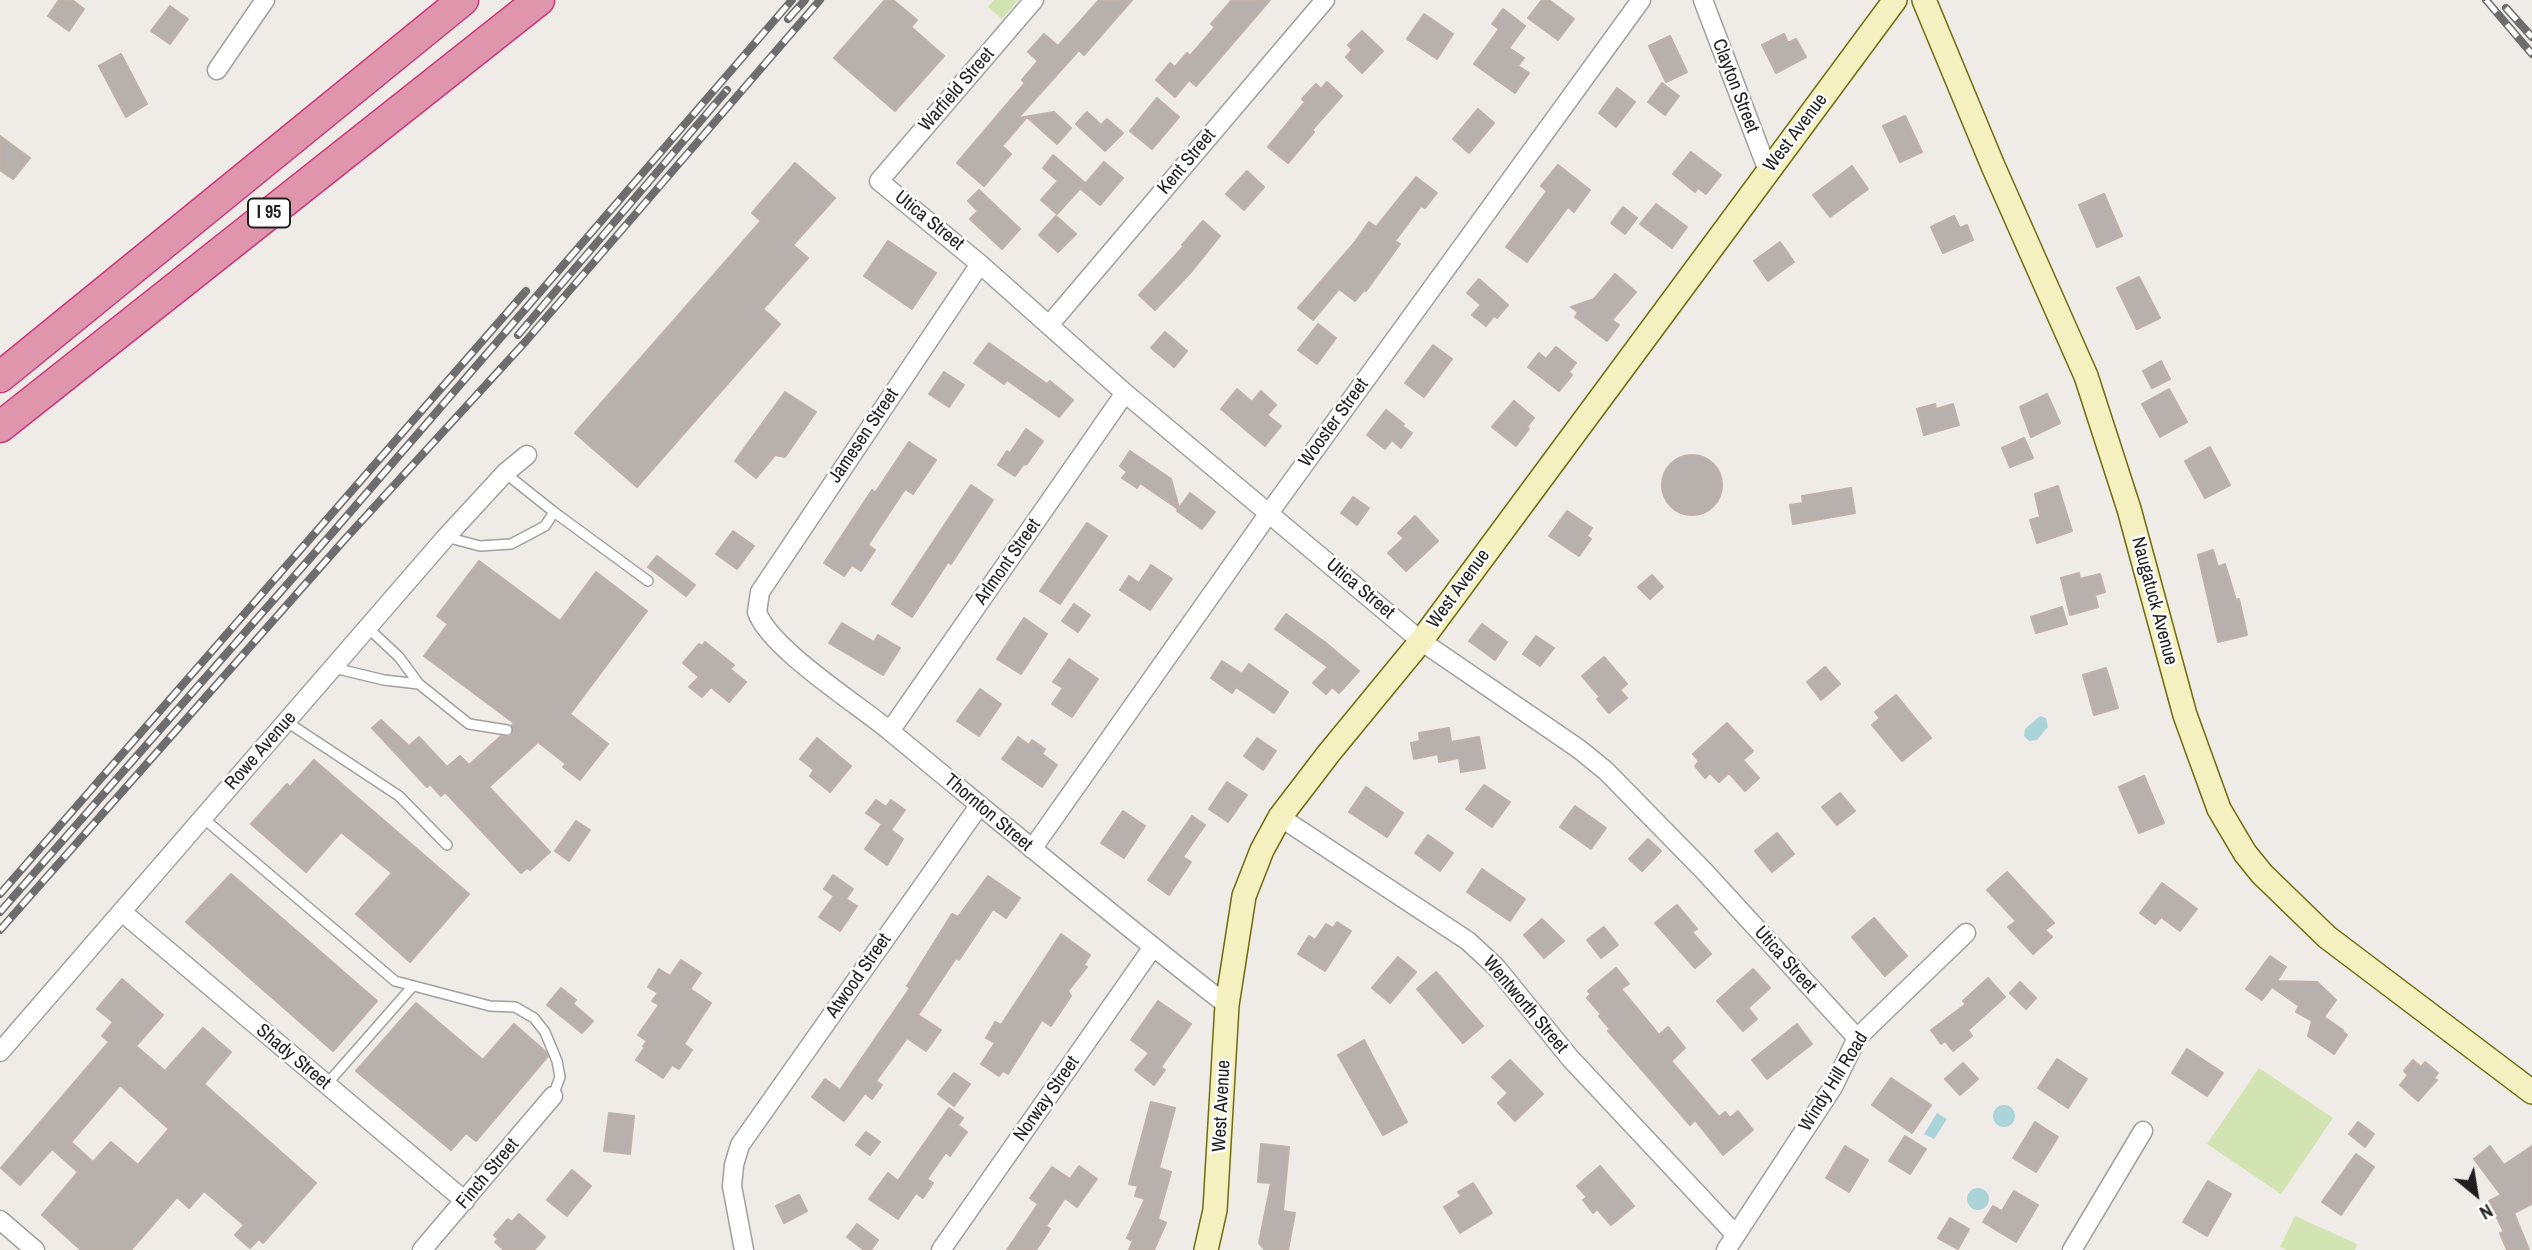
<!DOCTYPE html>
<style>
body{margin:0}
#map{position:relative;width:2532px;height:1250px;overflow:hidden;background:#efebe6;font-family:"Archivo Narrow",sans-serif}
canvas{display:block}
.north{position:absolute;left:2441px;top:1159px;width:70px;height:70px;-webkit-text-stroke:5px #fff;paint-order:stroke;rotate:150deg;font-size:19px;font-weight:700;line-height:28px;text-align:center;color:#1f1f1f}
.north::after{content:'';display:block;margin:auto;width:24px;height:32px;background:#1f1f1f;clip-path:polygon(50% 0,100% 100%,50% 72%,0 100%)}
</style>
<div id="map">
<canvas width="2532" height="1250"></canvas>
<div class="north">N</div>
</div>
<script>
const g = document.querySelector('canvas').getContext('2d');
g.lineJoin = 'round';
function paint(path, color) { g.fillStyle = color; g.fill(path, 'evenodd'); }
function stroke(path, color, width, dash) { g.strokeStyle = color; g.lineWidth = width; g.lineCap = dash ? 'butt' : 'round'; g.setLineDash(dash || []); g.stroke(path); }
function drawText(font, color, halo, rows, align = 'center') {
  g.font = font + ' "Archivo Narrow",sans-serif'; g.lineWidth = 5; g.setLineDash([]); g.textBaseline = 'middle'; g.strokeStyle = halo; g.fillStyle = color; for (const [text, x, y, turn = 0] of rows) {
    g.save(); g.translate(x, y); g.rotate((+turn || 0) * Math.PI / 180); g.textAlign = isNaN(turn) ? turn : align; if (halo) g.strokeText(text, 0, 0); g.fillText(text, 0, 0); g.restore();
  }
}
paint(new Path2D(`
 M994 0H1018L1002 19 988 7Z
 M2259 1068 2333 1118 2281 1194 2207 1144Z
 M2295 1216 2357 1244 2355 1250H2287L2280 1247Z`), '#d1e4b1');
paint(new Path2D(`
 M2040 716 2046 718 2048 727 2037 740 2029 741 2024 736 2025 729Z
 M1993 1116a11 11 0 1 1 22 0a11 11 0 1 1-22 0Z
 M1937 1113 1947 1119 1934 1139 1924 1134Z
 M1967 1199a11 11 0 1 1 22 0a11 11 0 1 1-22 0Z`), '#abd4d9');
const building = new Path2D(`
 M59 0H72L84 9 69 31 48 16Z
 M885 0H893L917 20 911 27 944 56 895 111 834 58Z
 M1099 0H1132L1084 55 1079 50 1018 118 1054 112 1071 128 1057 144 1027 117 1002 146 1011 154 984 186 957 163 1025 83 1022 80 1038 61 1028 52 1044 34 1058 46Z
 M1232 0H1270L1196 86 1189 80 1175 97 1156 80 1170 63 1175 67 1187 53 1190 56 1215 27 1211 24Z
 M1542 0H1549L1574 19 1558 40 1528 18Z
 M170 6 188 19 170 44 151 31Z
 M1503 9 1525 26 1509 48 1524 58 1518 66 1529 73 1515 93 1474 64 1499 29 1492 24Z
 M1424 14 1453 34 1437 59 1407 39Z
 M1362 31 1383 51 1362 73 1346 57 1352 50 1348 45Z
 M1784 34 1788 43 1796 39 1806 57 1776 73 1762 45Z
 M1670 36 1687 72 1666 82 1649 46Z
 M121 54 147 104 126 117 99 66Z
 M1327 82 1342 96 1312 130 1314 132 1288 163 1268 147 1305 102 1302 99 1316 84 1321 89Z
 M1662 83 1679 96 1665 115 1648 102Z
 M1617 88 1635 102 1616 127 1599 113Z
 M1157 98 1179 117 1152 149 1130 131Z
 M1478 109 1494 123 1469 153 1453 139Z
 M1087 112 1101 125 1107 119 1123 133 1105 151 1076 124Z
 M1905 116 1922 152 1900 162 1883 126Z
 M0 136 30 158 13 179 0 170Z
 M1691 152 1721 175 1706 194 1698 188 1695 192 1673 174Z
 M1053 155 1085 183 1057 214 1041 200 1058 181 1043 168Z
 M1104 162 1123 178 1100 205 1081 189Z
 M795 163 835 198 793 245 808 258 763 309 780 324 637 487 575 433 761 221 752 213Z
 M1558 165 1590 190 1574 212 1568 207 1527 262 1506 247 1547 191 1541 186Z
 M1852 166 1868 189 1830 217 1813 195Z
 M1247 171 1264 187 1244 210 1226 194Z
 M1416 177 1437 193 1425 208 1421 206 1395 241 1400 244 1366 291 1364 290 1355 301 1339 289 1313 320 1298 308 1355 242 1369 222 1376 227Z
 M979 190 1020 229 1002 249 970 219 978 211 968 201Z
 M2104 194 2122 236 2097 247 2079 205Z
 M1656 204 1687 227 1672 248 1640 224Z
 M1623 207 1637 218 1625 234 1611 223Z
 M1056 216 1076 234 1058 252 1039 235Z
 M1954 216 1960 228 1967 225 1973 240 1943 253 1931 227Z
 M1203 221 1220 236 1192 271 1155 310 1139 295 1184 246 1182 245Z
 M888 241 936 273 912 309 864 276Z
 M1780 242 1794 262 1768 281 1754 261Z
 M1615 274 1636 292 1612 320 1619 325 1607 341 1575 317 1578 312 1571 307 1594 299Z
 M2139 277 2160 318 2137 329 2117 288Z
 M1479 279 1508 305 1497 318 1494 316 1486 326 1472 315 1481 305 1467 293Z
 M1318 324 1336 338 1317 364 1298 350Z
 M1165 332 1187 351 1174 367 1151 348Z
 M989 343 1047 384 1050 381 1073 400 1059 417 1007 380 1004 384 974 363Z
 M1433 345 1452 359 1424 397 1405 383Z
 M1556 347 1576 363 1569 372 1572 375 1559 391 1528 367 1539 353 1546 359Z
 M2161 361 2170 379 2152 388 2143 371Z
 M944 372 964 385 949 407 929 394Z
 M1237 389 1252 402 1261 391 1276 405 1267 415 1281 426 1265 446 1221 409Z
 M2169 389 2187 422 2160 437 2142 404Z
 M785 392 816 412 785 457 775 455 756 478 735 461Z
 M2047 394 2060 423 2031 437 2020 407Z
 M1514 401 1534 418 1527 427 1529 429 1516 446 1492 427Z
 M1935 404 1936 409 1953 404 1959 425 1924 435 1917 409Z
 M1386 410 1404 424 1402 426 1412 433 1401 448 1392 440 1385 449 1367 435Z
 M1026 429 1043 441 1027 464 1023 465 1015 476 998 465 1007 451 1010 453Z
 M2024 438 2033 458 2010 467 2002 448Z
 M909 442 936 460 913 494 905 489 868 545 875 550 861 571 852 565 844 576 824 563 872 490 875 493Z
 M2210 447 2230 485 2205 498 2185 461Z
 M1130 451 1171 479 1179 508 1190 493 1215 512 1202 529 1177 511 1178 509 1140 483 1137 488 1122 478 1127 472 1120 466Z
 M1662 485a30 30 0 1 1 60 0a30 30 0 1 1-60 0Z
 M971 485 993 500 951 564 948 562 912 617 892 604Z
 M2058 486 2072 531 2037 543 2030 520 2040 517 2035 494Z
 M1851 488 1855 513 1793 524 1790 505 1803 503 1802 496Z
 M1353 497 1369 508 1357 525 1341 513Z
 M1567 511 1592 528 1587 536 1591 539 1579 556 1549 536Z
 M1415 516 1438 541 1406 571 1388 553 1404 538 1398 533Z
 M1087 523 1107 536 1060 604 1040 591Z
 M733 531 754 546 737 569 716 554Z
 M2213 550 2218 567 2225 564 2236 600 2239 599 2247 635 2218 642 2198 555Z
 M657 556 695 585 686 596 648 567Z
 M479 561 560 621 596 572 647 611 570 714 608 744 580 780 563 767 566 764 538 742 489 787 550 852 530 870 527 868 521 873 445 792 441 796 430 784 427 787 372 728 381 720 409 746 419 737 447 767 460 756 469 765 501 736 509 737 513 734 512 725 514 723 424 656 448 624 437 616Z
 M1151 565 1172 579 1150 610 1120 590 1129 576 1139 583Z
 M2079 573 2080 579 2100 574 2105 592 2095 595 2098 607 2070 615 2061 578Z
 M1652 575 1663 587 1650 599 1638 587Z
 M1074 604 1090 615 1078 632 1062 621Z
 M2062 607 2067 624 2036 633 2031 617Z
 M1286 614 1326 643 1359 671 1339 693 1332 687 1326 694 1313 683 1328 667 1275 629Z
 M1024 618 1047 634 1021 674 997 659Z
 M842 623 874 642 878 635 900 648 883 675 829 643Z
 M1482 624 1507 642 1495 660 1469 641Z
 M1536 636 1554 648 1540 666 1523 654Z
 M705 642 734 665 730 669 746 682 729 702 711 687 702 697 689 687 699 677 683 663 699 644 702 646Z
 M1604 657 1627 684 1620 690 1627 698 1609 713 1597 699 1600 697 1582 676Z
 M1069 659 1098 679 1072 717 1052 704 1063 688 1053 682Z
 M1222 661 1242 674 1249 664 1288 692 1274 713 1236 687 1232 693 1211 678Z
 M1825 667 1840 684 1821 700 1807 682Z
 M2106 668 2118 708 2094 715 2083 675Z
 M980 689 1001 704 979 736 957 721Z
 M1896 695 1931 738 1902 761 1872 725 1880 718 1875 712Z
 M1727 723 1753 751 1743 760 1759 778 1745 791 1729 773 1719 782 1710 773 1705 778 1695 766 1699 761 1693 754Z
 M1449 728 1451 742 1479 737 1485 768 1461 772 1459 758 1439 762 1438 754 1414 759 1411 743 1420 741 1419 733Z
 M1018 737 1029 745 1032 740 1045 749 1042 754 1057 765 1042 787 1002 759Z
 M817 738 851 766 830 792 810 776 814 770 800 759Z
 M1257 738 1276 751 1263 770 1244 756Z
 M314 760 469 894 410 962 356 914 392 873 341 832 306 872 251 824 287 784 290 787Z
 M2144 776 2164 823 2139 833 2119 787Z
 M1227 782 1247 795 1228 822 1209 809Z
 M1484 785 1510 802 1492 827 1466 809Z
 M1366 787 1403 813 1387 837 1349 812Z
 M1840 793 1855 811 1837 825 1822 807Z
 M876 800 886 807 891 800 905 810 891 830 887 827 903 839 887 865 865 849 882 824 866 813Z
 M1575 806 1606 828 1591 849 1560 827Z
 M1123 811 1145 826 1124 858 1101 843Z
 M1192 816 1205 825 1183 857 1191 862 1169 895 1148 880Z
 M576 821 590 830 569 861 555 851Z
 M1777 833 1794 854 1772 872 1755 851Z
 M1428 835 1453 853 1440 871 1415 853Z
 M1648 839 1661 851 1642 871 1629 859Z
 M1482 869 1525 899 1510 921 1467 892Z
 M2007 872 2054 923 2045 930 2052 937 2033 954 2008 927 2016 921 1987 890Z
 M231 874 377 1001 333 1051 186 922Z
 M833 875 853 889 846 899 857 906 840 931 819 917 834 896 824 889Z
 M988 876 1020 898 1006 918 993 909 959 960 956 958 918 1015 941 1030 926 1051 907 1038 876 1081 882 1085 872 1099 865 1093 844 1121 812 1097 825 1079 840 1090 910 988 907 986 952 914 958 917Z
 M2162 883 2197 909 2180 931 2161 917 2155 924 2140 913Z
 M1677 905 1697 929 1692 932 1711 954 1695 968 1655 923Z
 M1874 918 1907 956 1885 976 1852 937Z
 M1542 919 1564 941 1544 958 1524 935Z
 M1337 922 1351 931 1325 971 1298 954 1309 936 1315 940 1326 924 1333 928Z
 M1604 927 1618 945 1601 958 1587 940Z
 M1061 934 1090 955 1084 965 1087 967 1068 991 1071 996 1051 1026 1042 1020 1008 1074 1003 1071 999 1076 981 1064 995 1043 986 1038 995 1022 1001 1025Z
 M2270 956 2286 967 2277 981 2317 982 2336 1000 2324 1017 2343 1030 2342 1031 2347 1035 2334 1054 2308 1036 2312 1021 2296 1012 2299 1006 2272 987 2262 1000 2246 989Z
 M1398 957 1416 972 1390 1003 1372 988Z
 M681 960 701 973 690 989 711 1003 684 1044 692 1050 679 1069 672 1065 663 1078 636 1060 645 1047 643 1046 647 1041 638 1035 659 1005 652 1001 658 993 648 987 659 969 670 976Z
 M1616 968 1629 984 1621 989 1659 1035 1668 1027 1685 1048 1671 1061 1719 1117 1725 1112 1730 1118 1738 1111 1753 1130 1723 1155 1695 1120 1690 1125 1608 1031 1610 1029 1599 1016 1601 1014 1587 998 1591 994 1588 991Z
 M1753 969 1770 988 1748 1008 1757 1019 1743 1031 1717 1001Z
 M1436 972 1483 1026 1463 1043 1417 989Z
 M1988 978 2005 997 1968 1030 1972 1036 1953 1051 1945 1041 1941 1044 1931 1030 1966 1004 1963 1001Z
 M122 979 163 1015 136 1046 165 1071 203 1028 231 1052 204 1084 316 1183 263 1243 259 1239 250 1248 235 1235 244 1225 204 1191 189 1208 177 1197 131 1250H81L42 1215 78 1172 52 1149 20 1185 1 1168 109 1042 102 1036 113 1022 97 1009ZM120 1085 169 1129 138 1165 111 1142 93 1162 71 1142Z
 M2020 982 2036 998 2026 1009 2010 993Z
 M561 988 576 1000 573 1004 593 1021 582 1033 547 1005Z
 M1158 1001 1191 1024 1161 1067 1165 1070 1154 1085 1135 1070 1149 1053 1131 1040Z
 M416 1003 483 1060 514 1024 546 1052 548 1056 476 1141 466 1133 451 1150 356 1071Z
 M1797 1024 1812 1044 1767 1079 1752 1060Z
 M1364 1040 1407 1122 1383 1135 1338 1055Z
 M2187 1049 2223 1073 2207 1096 2172 1073Z
 M2057 1059 2087 1079 2068 1108 2038 1088Z
 M1510 1060 1543 1094 1515 1121 1498 1103 1508 1093 1492 1077Z
 M2413 1060 2421 1067 2425 1062 2438 1073 2434 1078 2437 1080 2418 1101 2400 1085 2408 1075 2404 1071Z
 M1963 1063 1978 1079 1960 1095 1945 1079Z
 M954 1073 970 1084 954 1106 938 1094Z
 M1891 1078 1931 1105 1912 1133 1872 1105Z
 M1151 1102 1175 1108 1159 1168 1171 1172 1158 1219 1166 1223 1154 1250H1129L1133 1241 1127 1238 1145 1199 1135 1196 1138 1186 1129 1184Z
 M949 1108 963 1118 958 1125 967 1132 950 1156 946 1152 927 1179 933 1183 923 1198 916 1193 898 1219 869 1199 888 1173 898 1181Z
 M609 1113 634 1116 630 1154 604 1151Z
 M2035 1122 2058 1137 2036 1172 2013 1158Z
 M2358 1122 2374 1134 2365 1147 2349 1134Z
 M866 1132 880 1142 870 1155 856 1145Z
 M1905 1136 1926 1149 1910 1174 1889 1161Z
 M1261 1144 1289 1147 1283 1211 1295 1213 1288 1250H1265L1259 1243 1271 1183 1258 1182Z
 M1845 1146 1868 1160 1849 1192 1826 1178Z
 M2490 1146 2504 1165 2532 1146V1204L2514 1213 2529 1250H2507L2500 1233 2504 1232 2489 1201 2501 1195 2474 1159Z
 M2356 1154 2374 1167 2341 1215 2322 1202Z
 M1079 1166 1097 1179 1077 1207 1065 1198 1046 1226 1050 1229 1036 1250H1007L1038 1204 1030 1198 1052 1167 1070 1179Z
 M1600 1166 1634 1206 1611 1225 1597 1209 1593 1213 1583 1200 1587 1197 1577 1186Z
 M572 1170 591 1186 567 1216 547 1200Z
 M2208 1181 2231 1194 2207 1236 2183 1222Z
 M1473 1183 1492 1213 1460 1233 1444 1207 1461 1196 1458 1192Z
 M2014 1191 2038 1205 2016 1242 1983 1222 1993 1206 2002 1211Z
 M799 1195 807 1211 784 1223 776 1206Z
 M519 1214 545 1237 534 1250H504L495 1242 498 1239 494 1235 508 1219 512 1222Z
 M1950 1218 1969 1229 1958 1249 1938 1238Z
 M857 1224 878 1240 871 1250H864L847 1237Z`);
paint(building, '#b8b0ac');
stroke(building, '#bfb1aa', 2);
const lane = new Path2D(`
 M505 473 554 512 648 581
 M446 537 480 546 511 544 545 526 554 512
 M368 628 399 657 419 684 469 724 507 730
 M334 668 384 680 419 684
 M287 722 399 796 447 845
 M203 818 395 981 490 1006 515 1007 534 1018 545 1032 557 1061 560 1077 553 1096
 M326 1085 412 987`);
const street = new Path2D(`
 M1034 0 879 181 980 264 1125 393 1421 641 1579 749 1606 771 1704 871 1857 1038
 M1703 0 1768 171
 M217 70 265 0
 M980 264 760 592 757 612C770 649 859 705 891 732 1003 824 1113 917 1227 1005
 M1050 324 1325 0
 M890 731 1125 393
 M1280 817 1468 941 1496 967 1570 1058 1735 1234
 M1032 849 1269 513 1641 0
 M122 912 465 1201
 M0 1052 446 537 505 473 527 455
 M0 1220 35 1250
 M422 1250 553 1096
 M744 1250 732 1186 734 1165 740 1145 979 806
 M941 1250 1153 947
 M1726 1250 1833 1087 1857 1038 1966 933
 M2072 1250 2143 1131`);
const secondary = new Path2D(`
 M1924 0 1993 166 2086 376 2129 509 2185 715 2219 809 2245 853 2262 874 2327 937 2532 1092
 M1206 1250 1215 1210 1227 1005 1244 896 1262 850 1280 817 1329 753 1421 641 1895 0`);
const highway = new Path2D(`
 M0 377 463 0
 M0 427 539 0`);
stroke(lane, '#a0a0a0', 12);
stroke(street, '#a0a0a0', 21);
stroke(secondary, '#6e6c0f', 26);
stroke(highway, '#cb357c', 33);
stroke(lane, '#fff', 9);
stroke(street, '#fff', 18);
stroke(secondary, '#f4f0bf', 23);
stroke(highway, '#df95ac', 30);
const rail = new Path2D(`
 M2486 0 2532 54
 M2506 8 2532 37
 M788 19 805 0
 M518 335 727 90
 M0 894 526 291
 M0 912 333 532 792 0
 M0 930 346 538 526 341 820 0`);
stroke(rail, '#6d6d6d', 8);
stroke(rail, '#fff', 5, [16]);
for (const [x, y, w] of [
 [269,213,42]
]) { const box = new Path2D(); box.roundRect(x - w / 2, y - 14.5, w, 29, 5); g.fillStyle = '#fff'; g.fill(box); stroke(box, '#1f1f1f', 2); }
drawText('bold 18px', '#1f1f1f', null, [
 ["I 95",269,213]
]);
drawText('19px', '#1f1f1f', '#fff', [
 ["Clayton Street",1735,86,69],
 ["Warfield Street",957,90,-49],
 ["West Avenue",1796,133,-53],
 ["Kent Street",1187,162,-50],
 ["Utica Street",929,221,39],
 ["Wooster Street",1334,423,-54],
 ["Jamesen Street",864,436,-56],
 ["Arlmont Street",1008,562,-55],
 ["Utica Street",1360,589,40],
 ["West Avenue",1459,589,-54],
 ["Naugatuck Avenue",2154,601,75],
 ["Rowe Avenue",261,751,-49],
 ["Thornton Street",988,813,40],
 ["Utica Street",1785,960,48],
 ["Atwood Street",859,976,-55],
 ["Wentworth Street",1525,1005,50],
 ["Shady Street",293,1057,40],
 ["Windy Hill Road",1834,1082,-58],
 ["Norway Street",1047,1099,-55],
 ["West Avenue",1222,1106,-87],
 ["Finch Street",488,1174,-50]
]);
</script>
